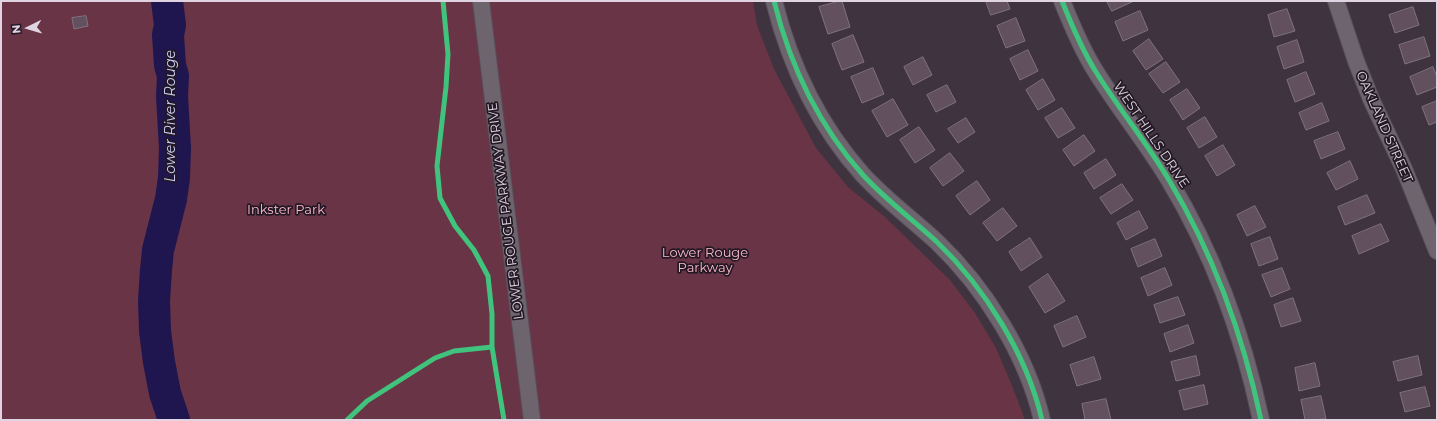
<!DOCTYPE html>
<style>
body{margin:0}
#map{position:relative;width:1438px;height:421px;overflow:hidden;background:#3e333f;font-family:Montserrat,sans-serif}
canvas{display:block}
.frame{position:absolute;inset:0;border:2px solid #e0d3e2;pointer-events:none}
.north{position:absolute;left:8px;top:8px;width:40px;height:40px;-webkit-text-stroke:3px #231924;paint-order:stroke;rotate:265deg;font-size:11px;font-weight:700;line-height:16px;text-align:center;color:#e0d3e2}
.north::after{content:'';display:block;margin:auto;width:14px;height:18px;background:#e0d3e2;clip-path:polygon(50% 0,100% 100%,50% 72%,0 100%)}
</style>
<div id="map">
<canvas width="1438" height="421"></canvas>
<div class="frame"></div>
<div class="north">N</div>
</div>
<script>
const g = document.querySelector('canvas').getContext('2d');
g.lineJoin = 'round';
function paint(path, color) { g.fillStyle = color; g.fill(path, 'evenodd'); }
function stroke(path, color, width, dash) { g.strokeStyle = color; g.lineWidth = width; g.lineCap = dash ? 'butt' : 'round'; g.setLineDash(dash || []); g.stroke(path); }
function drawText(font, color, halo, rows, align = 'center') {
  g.font = font + ' Montserrat,sans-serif'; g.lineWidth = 3.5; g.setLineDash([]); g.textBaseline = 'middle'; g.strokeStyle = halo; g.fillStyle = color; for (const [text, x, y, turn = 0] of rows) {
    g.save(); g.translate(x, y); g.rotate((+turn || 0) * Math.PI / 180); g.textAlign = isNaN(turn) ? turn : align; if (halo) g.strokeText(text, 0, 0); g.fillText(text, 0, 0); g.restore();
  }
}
paint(new Path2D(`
 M1 1H753L757 25 774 69 816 148 848 187 885 217 950 280 975 313 996 348 1013 388 1025 420H1Z`), '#693445');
stroke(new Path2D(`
 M167 1 170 25 168 35 170 65 173 76 172 96 175 148 174 178 171 199 158 250 156 270 154 301 155 331 159 362 165 393 174 420`), '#1f1650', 32);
const building = new Path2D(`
 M840 1H842L850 27 828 34 819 7Z
 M986 1H1007L1010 9 991 15Z
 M1107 1H1134L1112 11Z
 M1413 7 1419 25 1395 33 1389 15Z
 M1287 9 1295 31 1274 37 1268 15Z
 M1140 11 1148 30 1123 41 1115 22Z
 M86 16 88 26 74 29 72 18Z
 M1016 18 1025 41 1006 48 997 26Z
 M853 35 864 62 842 70 832 44Z
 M1424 37 1430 56 1405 64 1399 45Z
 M1149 39 1163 59 1146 70 1133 51Z
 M1297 40 1304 62 1284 69 1277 47Z
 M1028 50 1038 71 1020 80 1010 59Z
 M923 57 932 75 913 85 904 67Z
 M1166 62 1180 82 1163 93 1149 74Z
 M1433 67 1437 77V87L1417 95 1410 77Z
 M873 68 884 94 862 103 851 77Z
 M1306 72 1315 94 1295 102 1287 80Z
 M1043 79 1055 100 1038 110 1026 90Z
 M947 85 956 102 936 112 927 95Z
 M1187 89 1200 108 1183 120 1170 100Z
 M893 99 908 125 887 137 872 111Z
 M1437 101V122L1429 125 1422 107Z
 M1322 103 1329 121 1306 130 1299 113Z
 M1062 108 1075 128 1058 138 1045 118Z
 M1205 117 1217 137 1199 148 1187 128Z
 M966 118 975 132 958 143 948 129Z
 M919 127 935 150 915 163 900 140Z
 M1338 132 1345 149 1321 159 1314 141Z
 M1084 135 1095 151 1074 166 1063 150Z
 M1223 145 1235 165 1217 176 1205 156Z
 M950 153 964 171 943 186 930 168Z
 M1106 159 1116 175 1094 189 1084 173Z
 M1350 161 1358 179 1336 190 1327 173Z
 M977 181 990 200 970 215 956 196Z
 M1122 184 1133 200 1111 214 1100 198Z
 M1367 195 1375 213 1345 225 1338 207Z
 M1255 206 1266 227 1247 236 1237 215Z
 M1003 208 1017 226 997 241 983 223Z
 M1139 211 1148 228 1126 240 1117 223Z
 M1381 224 1389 241 1359 254 1352 236Z
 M1270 237 1278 259 1259 266 1251 244Z
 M1030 238 1042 257 1021 271 1009 252Z
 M1155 239 1162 256 1138 267 1131 249Z
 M1165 268 1172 285 1148 296 1141 278Z
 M1282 268 1290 289 1271 297 1262 275Z
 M1048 274 1065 301 1045 313 1029 287Z
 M1178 297 1185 315 1160 323 1154 305Z
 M1293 298 1301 321 1281 327 1274 305Z
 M1077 316 1086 337 1063 347 1054 326Z
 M1188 325 1194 343 1170 352 1164 334Z
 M1196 356 1200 375 1176 381 1171 362Z
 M1418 356 1422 375 1398 381 1393 362Z
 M1094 357 1101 379 1077 386 1070 365Z
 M1315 363 1320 386 1299 391 1295 368Z
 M1204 385 1208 404 1184 410 1179 391Z
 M1425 387 1430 406 1405 412 1400 393Z
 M1321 396 1326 419 1305 420 1301 400Z
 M1106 399 1111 420H1085L1082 404Z`);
paint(building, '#62505e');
stroke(building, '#7f737d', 1);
const street = new Path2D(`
 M481 1 532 420
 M774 1C790 65 819 126 863 175 886 200 912 219 937 242 985 288 1027 355 1042 420
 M1062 1C1072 26 1082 50 1096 72 1119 109 1147 143 1169 180 1214 255 1243 335 1261 420
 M1336 1 1356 61 1371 99 1404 169 1437 251`);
stroke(street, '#59505b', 18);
stroke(street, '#6d646e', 16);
stroke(new Path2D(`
 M443 1 448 54 446 87 437 166 440 198 455 226 474 250 488 276 492 314V347L504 420
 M774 1C790 65 819 126 863 175 886 200 912 219 937 242 985 288 1027 355 1042 420
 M1062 1C1072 26 1082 50 1096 72 1119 109 1147 143 1169 180 1214 255 1243 335 1261 420
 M347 420 367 401 435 358 454 351 492 347`), '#40c37c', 5);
drawText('13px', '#e0d3e2', '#231924', [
 ["OAKLAND STREET",1384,127,66],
 ["WEST HILLS DRIVE",1151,135,56],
 ["LOWER ROUGE PARKWAY DRIVE",506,211,-97]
]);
drawText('13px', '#feb9ca', '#231924', [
 ["Inkster Park",286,210],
 ["Lower Rouge",705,253],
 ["Parkway",705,268]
]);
drawText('italic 14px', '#c9ccf4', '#231924', [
 ["Lower River Rouge",171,116,-90]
]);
</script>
